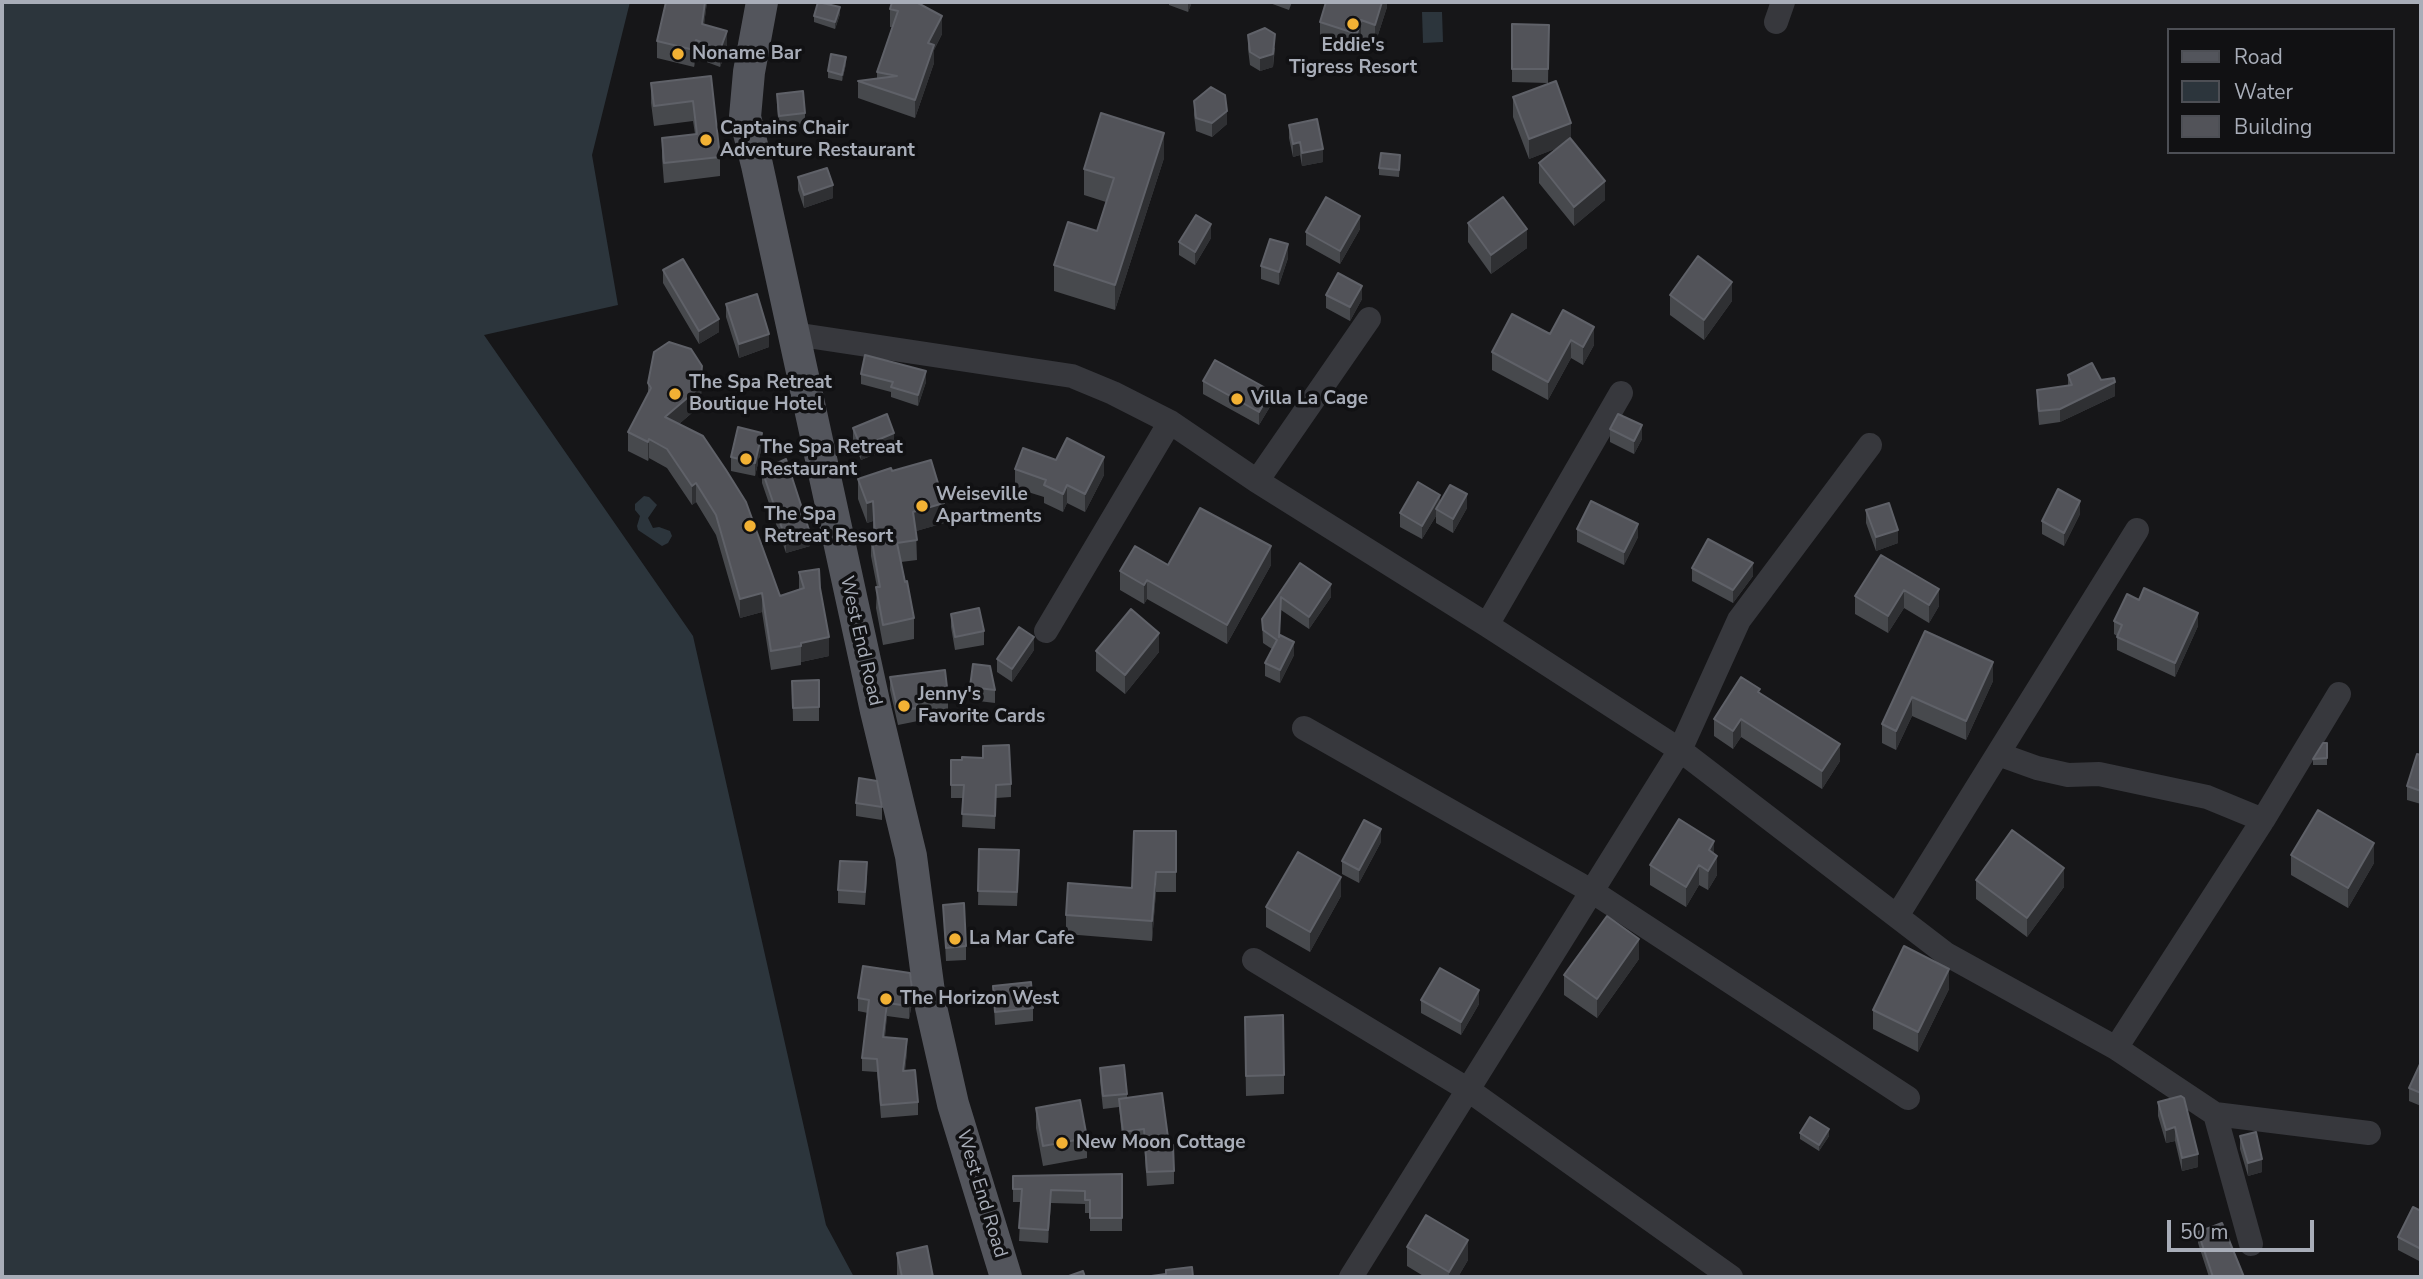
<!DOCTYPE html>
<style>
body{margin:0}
#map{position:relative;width:2423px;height:1279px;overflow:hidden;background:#161618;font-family:"Nunito Sans",sans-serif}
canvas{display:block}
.frame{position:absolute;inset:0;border:4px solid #a8adb8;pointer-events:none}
.legend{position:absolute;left:2167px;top:28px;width:228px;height:126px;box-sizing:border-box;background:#111113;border:2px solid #4d4f55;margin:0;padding:9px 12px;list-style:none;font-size:21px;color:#a8adb8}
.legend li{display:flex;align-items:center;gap:14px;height:35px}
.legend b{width:35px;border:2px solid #4d4f55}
.scale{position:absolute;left:2167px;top:1220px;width:147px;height:32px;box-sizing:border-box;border:4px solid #a8adb8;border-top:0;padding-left:9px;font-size:21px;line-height:24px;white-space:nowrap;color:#a8adb8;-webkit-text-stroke:5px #111113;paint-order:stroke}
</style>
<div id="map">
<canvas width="2423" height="1279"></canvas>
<div class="frame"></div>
<ul class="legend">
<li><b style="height:9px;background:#53555c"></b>Road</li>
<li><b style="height:19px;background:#2c353c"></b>Water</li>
<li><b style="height:19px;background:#525359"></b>Building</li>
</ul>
<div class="scale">50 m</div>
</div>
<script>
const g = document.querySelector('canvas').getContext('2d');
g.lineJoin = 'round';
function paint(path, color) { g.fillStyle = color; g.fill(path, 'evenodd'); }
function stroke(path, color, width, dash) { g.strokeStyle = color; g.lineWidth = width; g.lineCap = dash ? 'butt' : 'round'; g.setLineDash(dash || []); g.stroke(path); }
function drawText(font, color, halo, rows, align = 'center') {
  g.font = font + ' "Nunito Sans",sans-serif'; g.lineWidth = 7; g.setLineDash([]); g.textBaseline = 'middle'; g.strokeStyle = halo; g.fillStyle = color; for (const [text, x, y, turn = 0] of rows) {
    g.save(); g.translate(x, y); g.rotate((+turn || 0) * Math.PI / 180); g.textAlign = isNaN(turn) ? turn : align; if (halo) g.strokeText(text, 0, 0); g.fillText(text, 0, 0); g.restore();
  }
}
paint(new Path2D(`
 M2 2H630L592 155 618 305 484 335 693 636 826 1225 854 1277H2Z
 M1422 12H1442L1443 42 1423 43Z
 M644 496 649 497 657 505 648 518 653 528 659 527 670 531 672 536 668 543 662 546 638 530 637 526 640 516 635 510V504Z`), '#2c353c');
stroke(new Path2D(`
 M1776 22 1783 2
 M794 334 1072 376 1113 393 1170 422 1257 481 1487 625 1680 750 1946 954 2116 1048 2263 820 2339 694
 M1257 481 1369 319
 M1487 625 1621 393
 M1046 631 1170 422
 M1304 728 1593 892 1908 1098
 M1998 754 2037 768 2068 775 2099 774 2207 797 2263 820
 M1897 916 2137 530
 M1254 960 1467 1089 1731 1277
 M2116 1048 2215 1114 2369 1133
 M2215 1114 2251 1244
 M1351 1277 1680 750 1739 620 1870 445`), '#37383d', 24);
stroke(new Path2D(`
 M762 2 749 72 745 117 757 165 876 711 911 856 931 1007 953 1104 1006 1277`), '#53555c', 32);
paint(new Path2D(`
 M707 2 704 24 727 49 720 67 696 58 694 67 657 58V41Z
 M892 2 942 34 934 50V63L915 118 858 98V81L877 78V72L892 27H890V9Z
 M1169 2H1192L1188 12 1169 5Z
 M1267 2H1292L1289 10Z
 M1387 2V7L1375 44 1361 40 1357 53 1320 42V22Z
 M840 14 835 29 814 22V16Z
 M1512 24 1549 25 1548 83 1512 82Z
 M1248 35 1275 48 1273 67 1260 71 1250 65 1248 49Z
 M846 64 842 81 828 78V71Z
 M711 76 720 157V176L664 183 662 158V138L695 134 693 121 654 126 651 103V83Z
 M777 94 805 113V126L779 129 777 107Z
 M1513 97 1571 140 1605 200 1574 226 1539 183V163L1557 148 1529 159 1513 117Z
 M1194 101 1227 124 1212 137 1196 131 1194 115Z
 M1289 125 1323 162 1302 166 1300 155 1293 157 1289 138Z
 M1164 158 1115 310 1054 291V265L1097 231 1106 202 1084 195V169Z
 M1400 162 1399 177 1379 175V168Z
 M798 177 833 198 804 208 798 190Z
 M1468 223 1527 248 1491 274 1468 242Z
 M1360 229 1340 264 1306 245V232Z
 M1211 238 1195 265 1179 255V242Z
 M1288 258 1279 285 1261 279V266Z
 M663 270 719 332 699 344 663 283Z
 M1326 295 1362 299 1350 321 1326 308Z
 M1670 295 1732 301 1704 340 1670 315Z
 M726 304 769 347 739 358 726 317Z
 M1550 334 1594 345 1583 365 1571 358 1548 400 1492 370V352Z
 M861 374 926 382 918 406 891 397V392L861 384Z
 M2068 375 2115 396 2060 422 2039 425 2037 404V390L2068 386Z
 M1203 381 1271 405 1259 425 1203 394Z
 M648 383 702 386 700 406 679 424 780 596 799 590V572L820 588 829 656 801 662V665L771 670 762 612 740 618 716 535 696 502 692 505 667 468 649 458 648 461 628 451V432L648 393Z
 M853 428 894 446 861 460 853 441Z
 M1610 429 1642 439 1634 454 1610 442Z
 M762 446 755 476 731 471V457Z
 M1015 469 1104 475 1085 512 1067 503 1063 512 1044 503V497L1015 488Z
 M762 470 810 546 786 553 762 483Z
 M892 471 944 523 916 531 917 560 901 562 914 618V639L883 645 876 608 877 587 871 556V536H873V521L867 523 858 499V479Z
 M1440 502 1467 508 1453 533 1436 523V516L1422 539 1400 527V513Z
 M1866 510 1898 543 1876 551 1866 523Z
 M2080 514 2064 546 2042 534V521Z
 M1577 529 1638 537 1624 565 1577 542Z
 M1881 555 1939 606 1929 623 1904 608 1888 633 1855 614V596Z
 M1300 563 1331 597 1309 629 1281 610 1279 635 1294 655 1280 683 1265 676V663L1272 649 1263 643 1262 619Z
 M1271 565 1227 644 1147 599 1144 604 1120 590V571Z
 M1692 568 1753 576 1733 603 1692 581Z
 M951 614 984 631V645L955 650 951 627Z
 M2114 621 2198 626 2175 677 2117 650V636L2114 634Z
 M1925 631 1993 681 1966 740 1912 716 1896 750 1882 743V724Z
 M1034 650 1012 682 997 672V659Z
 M1096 651 1159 652 1125 694 1096 671Z
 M890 677 948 696V709L918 712V721L898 725 890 690Z
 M819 680V721H793L792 681Z
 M970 687 995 690V703L970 700Z
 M1760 694 1840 761 1822 789 1741 737 1733 749 1714 736V719Z
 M2327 743V765H2313V759Z
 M2421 755V804L2407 800V786Z
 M951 760 1011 784V797L996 798 995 829 962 827 963 798H951Z
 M856 803 882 807V820L856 816Z
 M1176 831V892H1156L1152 941 1066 934V915L1132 888Z
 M1381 842 1359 883 1342 874V861Z
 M979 849 1019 863 1017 906 978 905Z
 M1714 854 1717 875 1708 890 1699 885 1686 907 1650 885V865Z
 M2291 855 2374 863 2348 908 2291 875Z
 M867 876 865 905 838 903V890Z
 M1976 880 2064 887 2027 937 1976 899Z
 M1341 896 1310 952 1266 927V907Z
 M943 905 966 946V960L946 961Z
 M1639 959 1597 1018 1564 995V975Z
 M993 986 1033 1008V1021L995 1025Z
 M1949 989 1918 1052 1873 1029V1010Z
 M858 998 912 1003 909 1019 887 1016 885 1037 907 1052 905 1071 918 1102V1115L881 1118 877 1072 862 1071V1058L868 1013 858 1011Z
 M1421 1000 1479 1004 1461 1035 1421 1013Z
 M1245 1036 1284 1075V1094L1246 1096Z
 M2421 1062V1106L2409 1101V1088Z
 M1100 1068 1127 1094V1098L1169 1145 1174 1171V1184L1147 1186 1144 1142 1123 1145 1119 1107 1103 1109 1100 1081Z
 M2158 1102 2198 1167 2182 1171 2175 1141 2166 1143 2158 1116Z
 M1036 1108 1087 1138V1158L1043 1166 1036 1128Z
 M1800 1133 1829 1136 1819 1151 1800 1139Z
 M2240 1136 2262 1172 2248 1176 2240 1149Z
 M1122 1174V1231H1090V1213H1085V1204L1051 1203 1048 1243 1019 1241 1021 1202H1013V1176Z
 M2421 1211V1262L2398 1250V1237Z
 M2198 1232 2244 1277H2209L2198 1243Z
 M1407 1247 1468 1260 1458 1277H1425L1407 1266Z
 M897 1253 933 1277H897Z`), '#47494d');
paint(new Path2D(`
 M705 2H707L702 41V24Z
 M1188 2H1192L1188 12Z
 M1382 2H1387V7L1375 44V25Z
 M840 7V14L835 29V22Z
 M942 16V34L934 50V63L915 118V100L928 43Z
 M1361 20V40L1357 53V34Z
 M727 31V49L720 67V50Z
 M1275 34 1273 67 1260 71V58Z
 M696 40V58L694 67V50Z
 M846 57V64L842 81V75Z
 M1227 111V124L1212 137V123Z
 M1571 123V143L1529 159V139Z
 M1164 133V158L1115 310V285Z
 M1300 142V155L1293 157V144Z
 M1323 149V162L1302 166V153Z
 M1605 181V200L1574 226V207Z
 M833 185V198L804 208V195Z
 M1360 216V229L1340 264V251Z
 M1211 224V238L1195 265V252Z
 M1527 229V248L1491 274V255Z
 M1288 244V258L1279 285V272Z
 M1732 282V301L1704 340V320Z
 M1362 286V299L1350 321V307Z
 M719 319V332L699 344V331Z
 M1594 327V345L1583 365V347Z
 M769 334V347L739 358V344Z
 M1571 340V358L1548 400V382Z
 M702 366 700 406 665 436V417Z
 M926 371V382L918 406V395Z
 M2115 382V396L2060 422V409Z
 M1271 391V405L1259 425V412Z
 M1642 425V439L1634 454V441Z
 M762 433V446L755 476V463Z
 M894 433V446L861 460V447Z
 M649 439V458L648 461V442Z
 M1104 457V475L1085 512V494Z
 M696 483V502L692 505V486Z
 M1067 485V503L1063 512V494Z
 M1467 494V508L1453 533V519Z
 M1440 495V508L1436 509V516L1422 539V526Z
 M873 501V521L867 523V503Z
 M2080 501V514L2064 546V533Z
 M944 503V523L913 532V512Z
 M1638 524V537L1624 565V552Z
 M1898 530V543L1876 551V537Z
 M810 533V546L786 553V540Z
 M1271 546V565L1227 644V625Z
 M1753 563V576L1733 603V590Z
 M1147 580V599L1144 604V585Z
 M1331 584V597L1309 629V617Z
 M1939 589V606L1929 623V605Z
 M1904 590V608L1888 633V616Z
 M762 593V612L740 618V599Z
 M2198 613V626L2175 677V663Z
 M1159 633V652L1125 694V675Z
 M829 637V656L801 662V643Z
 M1034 637V650L1012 682V669Z
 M1294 642V655L1280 683V670Z
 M1993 662V681L1966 740V721Z
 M1912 697V716L1896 750V731Z
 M1741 719V737L1733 749V731Z
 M1840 744V761L1822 789V771Z
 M1381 829V842L1359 883V870Z
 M1714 841V860L1717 856V875L1708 890 1709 850Z
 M2374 843V863L2348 908V888Z
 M1699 865V885L1686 907V887Z
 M2064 868V887L2027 937V918Z
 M1156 872V892L1152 941V921Z
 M1341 877V896L1310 952V932Z
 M1639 939V959L1597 1018V999Z
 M1949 969V989L1918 1052V1032Z
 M912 989V1003L909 1019V1006Z
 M1479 990V1004L1461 1035V1022Z
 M887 1003V1016L883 1050V1037Z
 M907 1039V1052L903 1085V1071Z
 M2175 1127V1141L2166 1143V1130Z
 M1829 1129V1136L1819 1151V1145Z
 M2198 1154V1167L2182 1171V1158Z
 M2262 1159V1172L2248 1176V1163Z
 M1051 1190V1203L1048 1243V1230Z
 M1468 1240V1260L1458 1277H1449V1272Z`), '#2f3033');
const building = new Path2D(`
 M666 2H705L702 24 727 31 720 50 696 40 694 50 657 41Z
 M818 2 840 7 835 22 814 16Z
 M892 2H916L942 16 928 43 934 45 915 100 858 81 897 76 877 72 898 11 890 9Z
 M1326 2H1382L1375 25 1361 20 1357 34 1320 22Z
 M1512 24 1549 25 1548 69H1512Z
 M1265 28 1275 34 1273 54 1260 58 1250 52 1248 35Z
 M831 54 846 57 842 75 828 71Z
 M711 76 720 157 664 163 662 138 697 134 693 101 654 106 651 83Z
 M1556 81 1571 123 1529 139 1513 97Z
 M1211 87 1225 95 1227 111 1212 123 1196 118 1194 101Z
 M803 91 805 113 779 116 777 94Z
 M1101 113 1164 133 1115 285 1054 265 1068 222 1097 231 1114 178 1084 169Z
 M1317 119 1323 149 1302 153 1300 142 1293 144 1289 125Z
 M1570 138 1605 181 1574 207 1539 163Z
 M1381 153 1400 155 1399 170 1379 168Z
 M827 168 833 185 804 195 798 177Z
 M1326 197 1360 216 1340 251 1306 232Z
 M1503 197 1527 229 1491 255 1468 223Z
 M1196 215 1211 224 1195 252 1179 242Z
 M1270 239 1288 244 1279 272 1261 266Z
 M1698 256 1732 282 1704 320 1670 295Z
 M683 259 719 319 699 331 663 270Z
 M1338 273 1362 286 1350 307 1326 295Z
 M757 294 769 334 739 344 726 304Z
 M1563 310 1594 327 1583 347 1571 340 1548 382 1492 352 1512 314 1550 334Z
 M669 342 691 349 702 366 700 387 665 417 703 436 726 470 746 502 780 596 804 588 799 572 819 569 820 588 829 637 801 643V646L771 651 762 593 740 599 716 515 696 483 692 486 667 449 649 439 648 442 628 432 651 388 648 383 654 352Z
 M865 355 926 371 918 395 891 387 893 382 861 374Z
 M1215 360 1271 391 1259 412 1203 381Z
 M2092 363 2101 380 2114 378 2115 382 2060 409 2039 411 2037 390 2072 385 2068 375Z
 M887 414 894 433 861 447 853 428Z
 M1618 414 1642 425 1634 441 1610 429Z
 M738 427 762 433 755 463 731 457Z
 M1067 438 1104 457 1085 494 1067 485 1063 494 1044 485 1046 480 1015 469 1023 448 1056 460Z
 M786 459 810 533 786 540 762 470Z
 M931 460 944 503 913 512 917 540 897 543 905 582 907 581 914 618 883 625 876 587H880L871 536 875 535 873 501 867 503 858 479 891 468 892 471Z
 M1418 482 1440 495 1422 526 1400 513Z
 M1450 485 1467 494 1453 519 1436 509Z
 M2058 489 2080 501 2064 533 2042 521Z
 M1591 501 1638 524 1624 552 1577 529Z
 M1889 503 1898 530 1876 537 1866 510Z
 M1200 508 1271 546 1227 625 1147 580 1144 585 1120 571 1135 546 1168 565Z
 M1708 539 1753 563 1733 590 1692 568Z
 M1881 555 1939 589 1929 605 1904 590 1888 616 1855 596Z
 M1300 563 1331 584 1309 617 1281 597 1279 637 1280 635 1294 642 1280 670 1265 663 1277 640 1263 630 1262 619Z
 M2144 588 2198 613 2175 663 2117 637 2122 625 2114 621 2127 594 2139 600Z
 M979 608 984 631 955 637 951 614Z
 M1131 609 1159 633 1125 675 1096 651Z
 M1019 627 1034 637 1012 669 997 659Z
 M1925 631 1993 662 1966 721 1912 697 1896 731 1882 724Z
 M973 664 990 666 995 690 970 687Z
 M945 670 948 696 916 699 918 708 898 711 890 677Z
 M1741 677 1760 689 1758 692 1840 744 1822 771 1741 719 1733 731 1714 719Z
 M819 680V707L793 708 792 681Z
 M2323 743H2327V758L2313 759Z
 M1009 745 1011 784 996 785 995 816 962 814 964 785H951V760H962V757L983 758V746Z
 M2417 754 2421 755V791L2407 786Z
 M859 778 877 781 882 807 856 803Z
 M2318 810 2374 843 2348 888 2291 855Z
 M1679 819 1714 841 1709 850 1717 856 1708 871 1699 865 1686 887 1650 865Z
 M1364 820 1381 829 1359 870 1342 861Z
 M2012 830 2064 868 2027 918 1976 880Z
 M1134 831H1176V872H1156L1152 921 1066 915 1068 883 1132 888Z
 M979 849 1019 850 1017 892 978 891Z
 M1298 852 1341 877 1310 932 1266 907Z
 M840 861 867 862 865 892 838 890Z
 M964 903 966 946 946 948 943 905Z
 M1607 916 1639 939 1597 999 1564 975Z
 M1904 946 1949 969 1918 1032 1873 1010Z
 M863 966 910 973 912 989 909 1006 887 1003 883 1037 907 1039 903 1071 915 1070 918 1102 881 1105 877 1059 862 1058 869 1000 858 998Z
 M1440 968 1479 990 1461 1022 1421 1000Z
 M1031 982 1033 1008 995 1012 993 986Z
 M1283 1015 1284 1075 1246 1076 1245 1017Z
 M2421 1062V1093L2409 1088Z
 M1124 1065 1127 1094 1103 1096 1100 1068Z
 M1162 1093 1169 1145H1173L1174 1171 1147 1172 1144 1129 1123 1132 1119 1099Z
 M2181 1096 2184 1098 2198 1154 2182 1158 2175 1127 2166 1130 2158 1102Z
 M1080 1100 1087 1138 1043 1146 1036 1108Z
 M1810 1117 1829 1129 1819 1145 1800 1133Z
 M2256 1132 2262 1159 2248 1163 2240 1136Z
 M1122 1174V1218H1090V1200H1085V1191L1051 1190 1048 1230 1019 1228 1022 1189H1013V1176Z
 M2413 1207 2421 1211V1249L2398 1237Z
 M1426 1215 1468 1240 1449 1272 1407 1247Z
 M2222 1223 2244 1277H2227V1276L2223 1277H2213L2198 1232Z
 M927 1246 933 1277H902L897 1253Z
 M1192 1267 1193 1277H1144L1166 1274V1270Z
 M1083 1271 1085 1277H1066Z`);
paint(building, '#525359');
stroke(building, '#5f6168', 2);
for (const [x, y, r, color] of [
 [1353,24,7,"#f2b134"],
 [678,54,7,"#f2b134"],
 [706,140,7,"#f2b134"],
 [675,394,7,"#f2b134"],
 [1237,399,7,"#f2b134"],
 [746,459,7,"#f2b134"],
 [922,506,7,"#f2b134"],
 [750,526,7,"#f2b134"],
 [904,706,7,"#f2b134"],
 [955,939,7,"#f2b134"],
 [886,999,7,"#f2b134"],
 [1062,1143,7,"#f2b134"]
]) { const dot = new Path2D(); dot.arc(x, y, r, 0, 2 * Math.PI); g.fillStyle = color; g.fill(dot); stroke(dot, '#111113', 2.5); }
drawText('bold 19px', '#a8adb8', '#111113', [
 ["Eddie's",1353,46,"center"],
 ["Tigress Resort",1353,68,"center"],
 ["Noname Bar",692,54],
 ["Captains Chair",720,129],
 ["Adventure Restaurant",720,151],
 ["The Spa Retreat",689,383],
 ["Boutique Hotel",689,405],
 ["Villa La Cage",1251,399],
 ["The Spa Retreat",760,448],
 ["Restaurant",760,470],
 ["Weiseville",936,495],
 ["Apartments",936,517],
 ["The Spa",764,515],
 ["Retreat Resort",764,537],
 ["Jenny's",918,695],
 ["Favorite Cards",918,717],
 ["La Mar Cafe",969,939],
 ["The Horizon West",900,999],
 ["New Moon Cottage",1076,1143]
], 'left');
drawText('19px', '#a8adb8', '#111113', [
 ["West End Road",860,641,77],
 ["West End Road",981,1194,73]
]);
</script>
